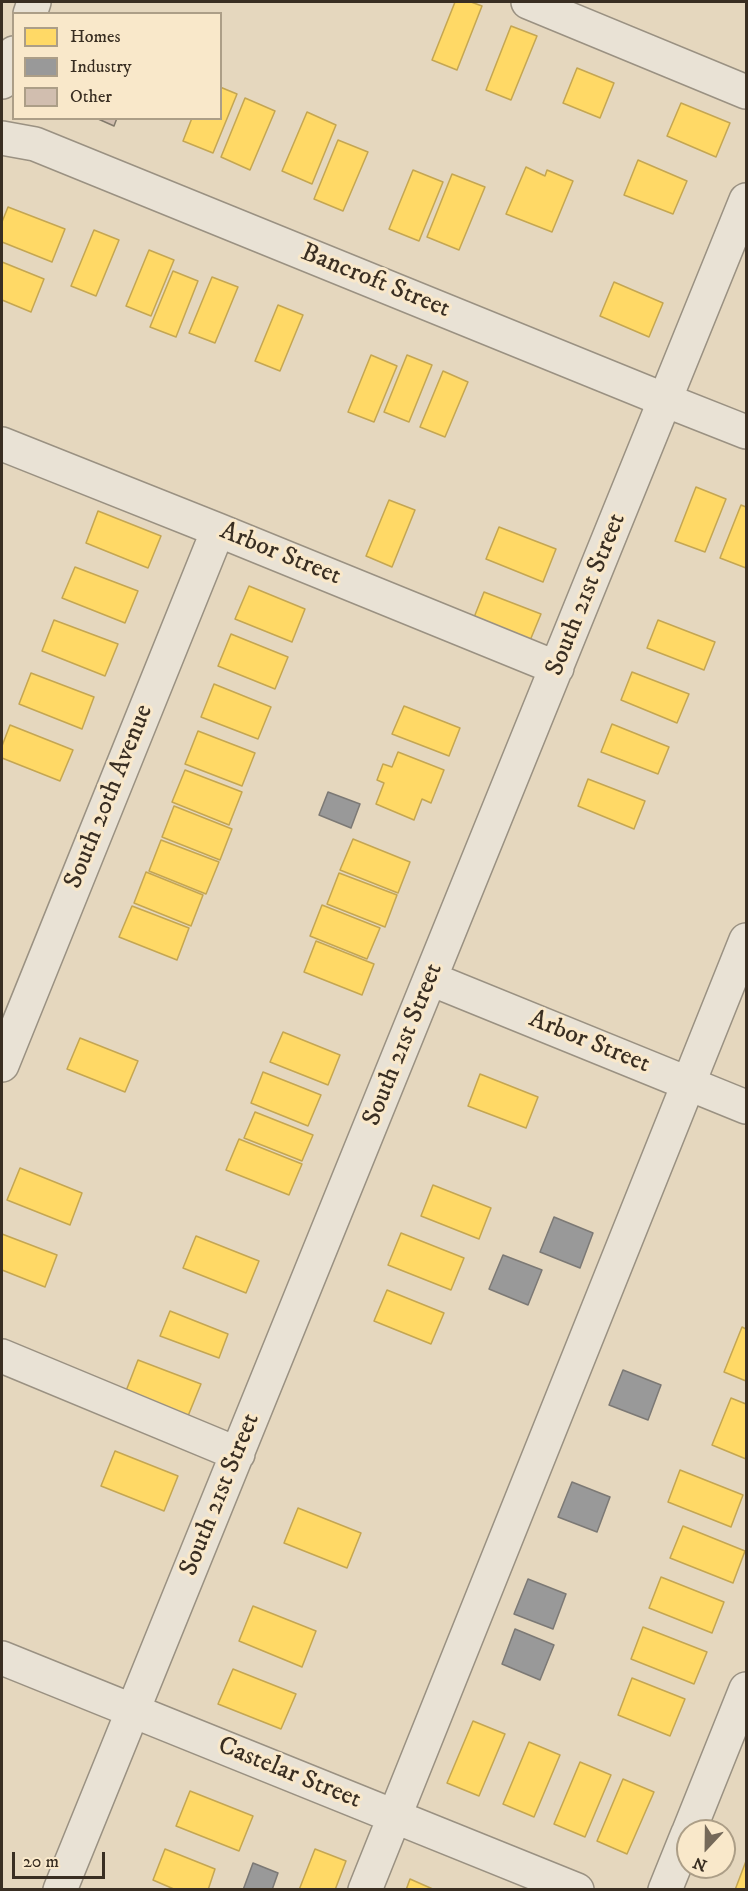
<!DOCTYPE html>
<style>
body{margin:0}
#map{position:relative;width:748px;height:1891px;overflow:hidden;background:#e5d7be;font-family:"IM FELL DW Pica",serif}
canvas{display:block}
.frame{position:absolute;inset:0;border:3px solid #392e22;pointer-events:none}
.legend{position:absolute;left:12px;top:12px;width:210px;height:108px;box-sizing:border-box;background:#f9e8ca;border:2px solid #ac9e87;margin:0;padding:8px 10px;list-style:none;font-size:18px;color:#392e22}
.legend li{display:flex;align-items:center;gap:12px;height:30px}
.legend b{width:30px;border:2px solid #ac9e87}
.north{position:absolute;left:676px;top:1819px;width:60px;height:60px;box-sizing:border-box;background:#f9e8ca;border:2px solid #ac9e87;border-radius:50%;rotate:202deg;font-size:16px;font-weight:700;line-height:24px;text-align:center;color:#392e22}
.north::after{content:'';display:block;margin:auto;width:21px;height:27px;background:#756959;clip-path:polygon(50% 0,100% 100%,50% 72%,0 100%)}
.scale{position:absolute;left:12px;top:1852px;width:93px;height:27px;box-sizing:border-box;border:3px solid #392e22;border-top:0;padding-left:8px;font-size:18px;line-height:21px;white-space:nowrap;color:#392e22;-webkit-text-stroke:4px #f9e8ca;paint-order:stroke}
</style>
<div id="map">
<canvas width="748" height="1891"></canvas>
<div class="frame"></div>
<ul class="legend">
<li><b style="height:16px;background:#ffd966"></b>Homes</li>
<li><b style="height:16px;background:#999"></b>Industry</li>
<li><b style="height:16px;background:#d1beaf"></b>Other</li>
</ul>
<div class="north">N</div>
<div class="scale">20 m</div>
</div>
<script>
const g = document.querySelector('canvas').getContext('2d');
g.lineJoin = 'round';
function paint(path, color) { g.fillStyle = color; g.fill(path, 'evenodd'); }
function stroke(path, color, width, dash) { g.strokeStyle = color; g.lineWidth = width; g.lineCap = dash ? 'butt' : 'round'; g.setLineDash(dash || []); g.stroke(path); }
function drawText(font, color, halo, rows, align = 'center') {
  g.font = font + ' "IM FELL DW Pica",serif'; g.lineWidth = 6; g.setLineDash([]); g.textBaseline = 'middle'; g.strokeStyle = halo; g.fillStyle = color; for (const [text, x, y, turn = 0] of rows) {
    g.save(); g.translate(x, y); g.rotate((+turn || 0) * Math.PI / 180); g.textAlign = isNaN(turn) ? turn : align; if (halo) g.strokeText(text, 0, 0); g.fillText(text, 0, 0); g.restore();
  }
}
const homes = new Path2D(`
 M455 2H471L482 6 457 70 432 60Z
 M511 26 537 36 511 100 486 90Z
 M577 68 614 83 600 118 563 103Z
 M220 87 237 94 213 153 183 141 192 118H220Z
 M245 98 275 111 250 170 221 157Z
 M681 103 730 123 716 157 667 136Z
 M307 112 336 125 312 184 282 171Z
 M338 140 368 152 343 211 314 199Z
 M638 160 687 181 673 214 624 195Z
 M526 167 545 176 547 170 573 181 552 232 506 214Z
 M413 170 443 182 419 241 389 229Z
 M452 174 485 187 459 250 427 237Z
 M8 207 65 229 52 262 2 242V222Z
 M94 230 119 240 96 296 71 286Z
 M149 250 174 260 151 316 126 306Z
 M2 262 44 279 31 312 2 300Z
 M173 271 198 281 176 337 150 327Z
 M212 277 238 287 215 343 189 333Z
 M614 282 663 303 649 337 600 316Z
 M278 305 303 315 280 371 255 361Z
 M371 355 397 366 374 422 348 412Z
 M407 355 432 365 409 422 384 412Z
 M443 371 468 382 445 437 420 427Z
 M696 487 726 499 705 552 675 541Z
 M389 500 415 510 392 567 366 556Z
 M741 505 746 507V568L720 558Z
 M98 511 161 536 148 568 86 543Z
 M499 527 556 549 543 582 486 559Z
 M75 567 138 591 125 623 62 598Z
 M249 586 305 609 292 642 235 619Z
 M484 592 541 614 529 643 473 620Z
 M54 620 118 644 105 676 42 651Z
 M658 620 715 642 704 670 647 648Z
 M231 634 288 657 275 689 218 666Z
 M632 672 689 694 677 723 621 700Z
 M31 673 94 697 82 729 19 704Z
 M214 684 271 707 258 739 201 717Z
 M404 706 460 728 449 756 392 734Z
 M612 724 669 747 658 774 601 752Z
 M10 725 73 750 60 781 2 758V746Z
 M198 731 255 753 242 786 185 764Z
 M398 752 444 770 431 803 422 799 414 820 376 804 384 783 377 780 383 764 392 767Z
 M185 770 242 792 229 825 172 802Z
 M588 779 645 801 634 829 578 806Z
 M174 806 232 829 220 860 162 837Z
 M353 839 410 862 398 893 340 870Z
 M161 840 219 862 206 894 149 871Z
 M146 872 203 895 191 926 134 903Z
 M339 873 397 895 385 927 327 904Z
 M322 905 380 928 367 959 310 936Z
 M132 906 189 928 177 960 119 937Z
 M316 941 374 964 362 995 304 972Z
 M283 1032 340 1055 328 1085 270 1062Z
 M80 1038 138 1061 125 1092 67 1069Z
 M263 1072 321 1095 308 1126 251 1103Z
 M480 1074 538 1097 526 1128 468 1106Z
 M255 1112 313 1135 302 1161 244 1138Z
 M239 1139 302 1164 289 1195 226 1170Z
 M20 1168 82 1193 70 1225 7 1200Z
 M433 1185 491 1208 479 1239 421 1216Z
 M401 1233 464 1258 451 1290 388 1265Z
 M2 1234 57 1255 45 1287 2 1270Z
 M196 1236 259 1261 246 1293 183 1268Z
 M387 1290 444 1313 431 1344 374 1321Z
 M170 1311 228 1334 219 1358 160 1336Z
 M742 1327 746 1329V1381L724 1372Z
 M138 1360 201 1384 188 1416 126 1391Z
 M731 1398 746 1404V1459L712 1445Z
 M115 1451 178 1476 164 1511 101 1486Z
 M680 1470 743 1495 731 1527 668 1502Z
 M298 1508 361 1533 347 1568 284 1543Z
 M683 1526 745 1551 733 1583 670 1558Z
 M661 1577 724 1602 712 1633 649 1608Z
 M253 1606 316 1631 302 1667 239 1641Z
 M643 1627 707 1652 694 1684 631 1659Z
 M233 1669 296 1694 281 1729 218 1704Z
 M632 1678 685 1699 670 1736 618 1715Z
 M473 1721 505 1734 479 1796 447 1783Z
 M529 1742 560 1755 534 1817 503 1804Z
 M580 1762 611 1775 585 1837 554 1824Z
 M623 1779 654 1792 627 1854 597 1841Z
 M190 1791 253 1816 239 1851 176 1826Z
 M165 1849 215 1869 208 1890H176L153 1880Z
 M315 1849 346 1861 335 1890H299Z
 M746 1861V1890H735Z
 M410 1879 435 1890H406Z`);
paint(homes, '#ffd966');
stroke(homes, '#c4a652', 1.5);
const industry = new Path2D(`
 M328 792 360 804 351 828 319 815Z
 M554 1217 593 1233 580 1268 540 1252Z
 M503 1255 542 1270 528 1305 489 1289Z
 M623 1370 661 1385 648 1420 609 1405Z
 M572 1482 610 1497 597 1532 558 1517Z
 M528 1579 566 1594 553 1629 514 1614Z
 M515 1629 554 1645 540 1680 502 1664Z
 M253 1863 278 1873 272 1890H243Z`);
paint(industry, '#999');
stroke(industry, '#7c7975', 1.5);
const building = new Path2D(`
 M96 118H117L114 126Z`);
paint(building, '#d1beaf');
stroke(building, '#837a6c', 1.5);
const minor = new Path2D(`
 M528 2 746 92
 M30 14 34 2
 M2 82 14 53
 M2 138 35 144 665 400 746 432
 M2 444 218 530 557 668
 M431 979 746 1107
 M2 1065 218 530
 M2 1356 238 1454
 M2 1658 577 1890
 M689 1831 746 1689
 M60 1890 746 200
 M365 1890 746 940
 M665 1890 688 1833`);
stroke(minor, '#9a9182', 36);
stroke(minor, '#e9e2d5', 33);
drawText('26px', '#392e22', '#f9e8ca', [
 ["Bancroft Street",375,282,22],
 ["Arbor Street",280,555,22],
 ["South 21st Street",587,595,-68],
 ["South 20th Avenue",110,797,-68],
 ["Arbor Street",589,1043,22],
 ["South 21st Street",404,1045,-68],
 ["South 21st Street",221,1495,-68],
 ["Castelar Street",289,1774,22]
]);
</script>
